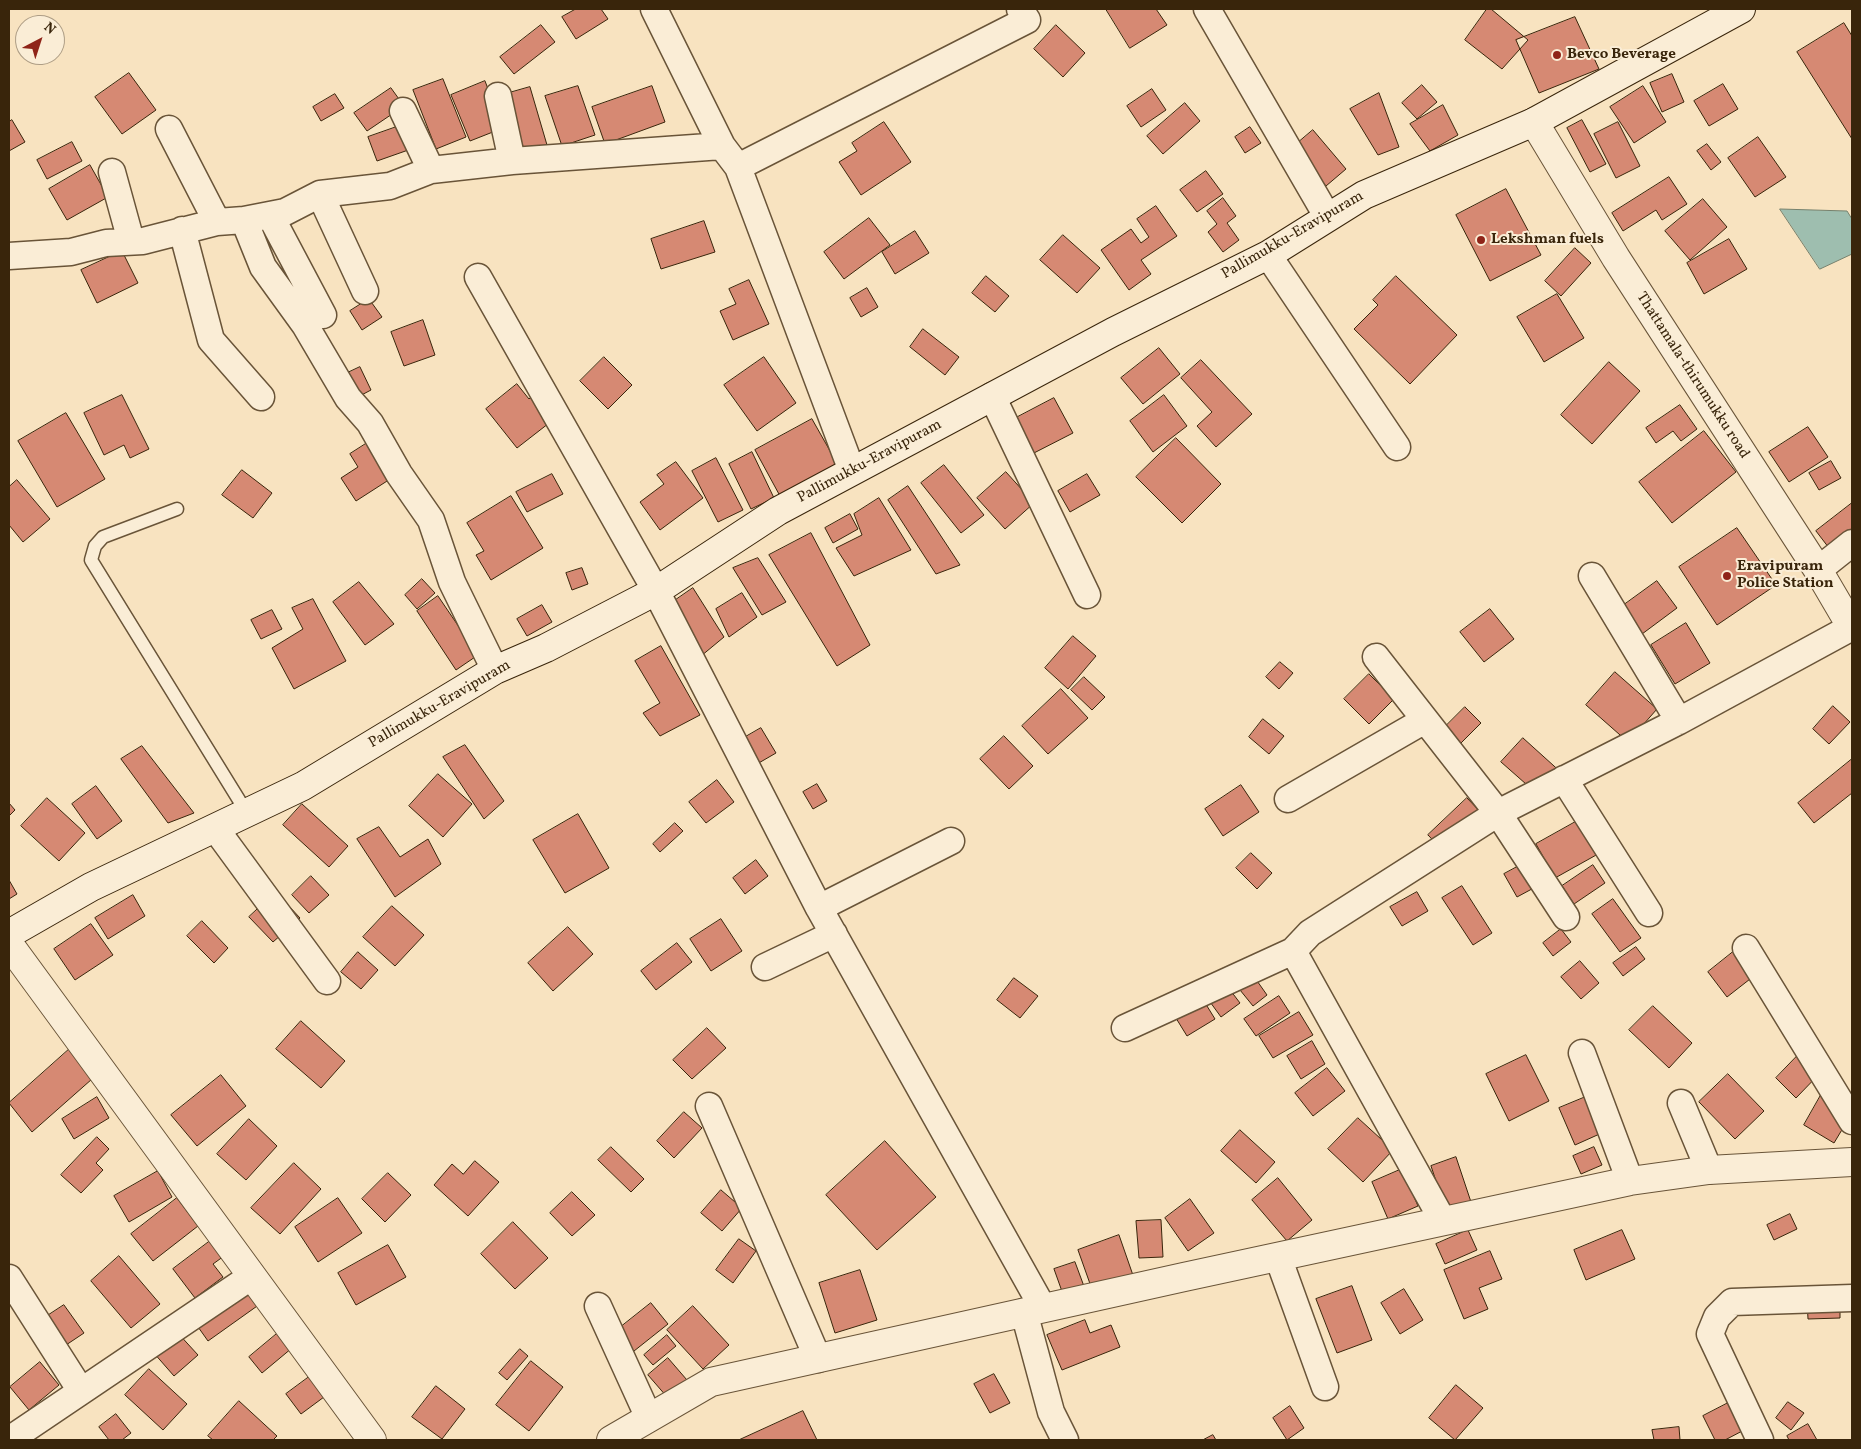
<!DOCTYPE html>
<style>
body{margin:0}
#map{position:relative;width:1861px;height:1449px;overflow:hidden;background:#f8e3c0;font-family:Vollkorn,serif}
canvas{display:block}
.frame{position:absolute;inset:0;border:10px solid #39250b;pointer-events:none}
.north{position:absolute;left:15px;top:15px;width:50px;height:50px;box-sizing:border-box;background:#faedd6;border:1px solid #ad9d85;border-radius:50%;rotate:40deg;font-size:14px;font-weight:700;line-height:20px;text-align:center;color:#39250b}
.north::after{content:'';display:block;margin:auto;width:18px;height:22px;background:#8f2418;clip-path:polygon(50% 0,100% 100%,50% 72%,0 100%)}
</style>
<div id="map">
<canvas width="1861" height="1449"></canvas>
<div class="frame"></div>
<div class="north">N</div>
</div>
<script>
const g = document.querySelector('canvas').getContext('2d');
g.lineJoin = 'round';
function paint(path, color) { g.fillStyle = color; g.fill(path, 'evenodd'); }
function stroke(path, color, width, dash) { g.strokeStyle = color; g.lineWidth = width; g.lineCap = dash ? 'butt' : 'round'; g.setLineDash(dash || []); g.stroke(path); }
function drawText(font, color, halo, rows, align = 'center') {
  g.font = font + ' Vollkorn,serif'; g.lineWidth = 4; g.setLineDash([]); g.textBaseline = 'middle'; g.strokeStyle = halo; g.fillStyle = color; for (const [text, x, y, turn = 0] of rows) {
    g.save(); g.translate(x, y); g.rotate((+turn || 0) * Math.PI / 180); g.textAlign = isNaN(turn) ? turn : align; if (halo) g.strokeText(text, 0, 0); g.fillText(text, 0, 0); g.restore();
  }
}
const water = new Path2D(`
 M1780 209 1847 211 1852 219V254L1820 269Z`);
paint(water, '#9ebeaf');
stroke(water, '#76816d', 1);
const building = new Path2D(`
 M576 9H601L608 19 576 39 562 17Z
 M1106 9H1156L1167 25 1130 48Z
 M1487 9H1491L1528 40 1502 69 1465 40Z
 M1575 17 1599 69 1539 93 1516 40Z
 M1844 23 1852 36V139L1797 52Z
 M541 25 555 42 514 74 500 57Z
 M1056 25 1085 53 1063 77 1034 49Z
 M129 73 156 110 122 134 95 97Z
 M1672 74 1684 102 1662 112 1650 83Z
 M443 79 466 137 436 149 413 90Z
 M485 81 503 128 470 141 451 95Z
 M1723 84 1738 109 1709 126 1694 101Z
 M1422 85 1437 102 1417 119 1402 103Z
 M578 86 595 135 562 146 545 96Z
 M652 86 665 122 605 144 592 107Z
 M1643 86 1666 122 1634 143 1610 107Z
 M530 87 547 145 520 153 502 95Z
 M391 88 404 106 367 131 354 113Z
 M1152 89 1166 110 1141 127 1127 106Z
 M1379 93 1399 147 1378 155 1350 109Z
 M335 94 344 108 321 121 313 107Z
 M1185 103 1200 121 1163 154 1147 136Z
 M1443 105 1458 135 1430 151 1410 124Z
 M12 120 25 142 9 151V122Z
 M1582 120 1606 164 1590 172 1567 128Z
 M884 122 911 162 861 195 839 162 857 151 852 143Z
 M1618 122 1640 166 1616 178 1594 134Z
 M405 124 414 148 377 161 368 137Z
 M1250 127 1261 143 1245 153 1235 137Z
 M1313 130 1346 169 1326 186 1293 147Z
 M1758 137 1786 177 1755 197 1728 158Z
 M72 142 82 161 47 179 37 160Z
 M1707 144 1721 162 1711 170 1697 151Z
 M90 165 108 197 67 220 49 189Z
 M1206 171 1223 194 1197 212 1180 190Z
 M1669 177 1687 204 1662 220 1656 210 1623 231 1612 213Z
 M1506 189 1541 255 1490 281 1456 215Z
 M1223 198 1236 216 1227 223 1239 240 1223 252 1208 232 1217 224 1207 211Z
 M1703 199 1727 227 1690 260 1665 231Z
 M1156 206 1177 236 1141 260 1151 274 1129 290 1101 250 1131 229 1141 243 1149 237 1137 219Z
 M869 218 890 245 844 279 824 252Z
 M704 221 715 252 661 269 651 239Z
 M915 231 929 253 895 274 882 252Z
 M1063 235 1100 268 1077 293 1040 260Z
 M1729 239 1747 269 1704 294 1687 263Z
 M1575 248 1591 263 1561 296 1545 281Z
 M122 251 138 283 97 303 81 270Z
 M986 276 1009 296 995 312 972 293Z
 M1396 276 1457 335 1410 384 1354 329 1378 305 1373 300Z
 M749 280 769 324 733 340 720 311 736 304 729 289Z
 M867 288 878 307 861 317 850 298Z
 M1557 294 1584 338 1544 362 1517 317Z
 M369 299 382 317 362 330 350 311Z
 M423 320 435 355 404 366 391 332Z
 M923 329 959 357 945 375 910 347Z
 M1159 348 1180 374 1143 404 1121 378Z
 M604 357 632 385 608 409 580 381Z
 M764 357 796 403 757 431 724 385Z
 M1201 360 1252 414 1216 447 1197 426 1212 412 1181 378Z
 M1609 362 1640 391 1592 444 1561 415Z
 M360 367 371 390 352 400 341 376Z
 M517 384 529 399 533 395 553 420 517 448 486 409Z
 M122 395 149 449 130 458 124 445 104 455 84 413Z
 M1164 395 1187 426 1153 452 1130 421Z
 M1054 398 1073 433 1030 455 1012 420Z
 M1680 405 1697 429 1681 441 1673 431 1656 443 1646 428Z
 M66 413 105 479 57 507 18 441Z
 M812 419 838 465 780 496 755 450Z
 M1808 427 1828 457 1789 482 1769 452Z
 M1704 431 1736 472 1672 523 1639 482Z
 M375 438 398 474 356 501 341 478 358 467 350 454Z
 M1176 438 1221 484 1182 523 1136 477Z
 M752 452 774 498 751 509 729 464Z
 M716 458 743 510 718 522 692 471Z
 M1831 461 1841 478 1819 490 1809 473Z
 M676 462 703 498 660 530 640 502 664 484 657 475Z
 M944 465 984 515 961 533 921 483Z
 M242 470 272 493 253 518 222 495Z
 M1006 472 1034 503 1005 529 977 498Z
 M552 474 563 494 527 512 516 492Z
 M1087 474 1100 495 1070 512 1058 491Z
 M17 480 50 519 23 542 9 525V487Z
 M908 486 960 565 936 574 888 500Z
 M511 496 543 548 491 580 476 555 484 551 467 523Z
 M879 498 911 550 854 576 836 548 862 535 854 514Z
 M1852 503V530L1829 548 1816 531Z
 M850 514 858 529 833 543 825 528Z
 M1737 528 1776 585 1717 625 1679 567Z
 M811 533 870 645 837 666 769 555Z
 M758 558 786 602 762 615 733 568Z
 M582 568 588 584 572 590 566 573Z
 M422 579 435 593 417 609 405 595Z
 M1657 581 1677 608 1638 637 1617 610Z
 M359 582 394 624 365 645 333 602Z
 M693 588 724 637 695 661 667 606Z
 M742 593 757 617 729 637 716 609Z
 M438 596 478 655 456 670 417 611Z
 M313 599 346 661 294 689 272 648 303 629 292 608Z
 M542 605 552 622 527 636 517 619Z
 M1490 609 1514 639 1484 662 1460 632Z
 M272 610 282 629 261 639 251 620Z
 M1686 623 1710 663 1675 684 1651 645Z
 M1073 636 1096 656 1068 689 1045 668Z
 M661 646 700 715 660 736 643 713 660 703 635 661Z
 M1280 662 1293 673 1279 689 1266 677Z
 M1615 672 1657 709 1628 742 1586 705Z
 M1369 674 1394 699 1369 724 1344 699Z
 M1084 677 1105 697 1092 710 1071 690Z
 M1061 689 1088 718 1048 754 1022 726Z
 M1833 706 1850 722 1829 744 1813 729Z
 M1465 707 1481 723 1461 743 1445 727Z
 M1263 719 1284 736 1269 754 1249 737Z
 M761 728 776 753 757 764 742 739Z
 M1004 736 1033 766 1009 789 980 759Z
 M1523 738 1564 775 1543 799 1501 762Z
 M465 745 504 801 484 819 443 757Z
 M142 746 194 813 168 823 121 759Z
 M1852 759V793L1814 823 1798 803Z
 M438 774 472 804 443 837 409 806Z
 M717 780 734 802 706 823 689 802Z
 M817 784 827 801 813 809 803 792Z
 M1241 785 1259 812 1223 836 1205 809Z
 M96 786 122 821 97 839 72 804Z
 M47 798 85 833 59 861 21 826Z
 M1467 798 1489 821 1450 858 1428 835Z
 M9 803 15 810 9 816Z
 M302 804 348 846 329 867 283 825Z
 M578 814 609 868 565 893 533 840Z
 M1579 820 1598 854 1555 878 1536 844Z
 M675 823 683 831 660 852 653 844Z
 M379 827 400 857 428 839 441 864 395 897 357 839Z
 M1251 853 1272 873 1257 889 1236 868Z
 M756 860 768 876 745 894 733 878Z
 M1530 860 1543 883 1517 897 1504 874Z
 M1593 865 1605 883 1574 904 1562 886Z
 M311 876 329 895 309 913 292 895Z
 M9 880 17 894 9 899Z
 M1462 886 1492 933 1473 945 1442 898Z
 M276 892 300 918 273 942 249 917Z
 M1417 892 1428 911 1402 926 1390 907Z
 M133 895 145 916 108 939 95 918Z
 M1613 899 1641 938 1620 952 1592 914Z
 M392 906 424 935 395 966 363 937Z
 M721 919 742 951 711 971 690 939Z
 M202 921 228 948 214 963 187 936Z
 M91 924 113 955 75 980 54 949Z
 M568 927 593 954 553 991 528 963Z
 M1561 929 1571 942 1553 956 1543 943Z
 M1748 940 1768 965 1727 997 1708 972Z
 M677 943 692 962 656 990 641 971Z
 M1636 947 1645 959 1623 976 1613 963Z
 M358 952 378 970 361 989 341 972Z
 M1580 961 1599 983 1581 999 1561 977Z
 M1014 978 1038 996 1020 1018 997 1000Z
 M1255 978 1267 995 1253 1006 1240 990Z
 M1224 982 1240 1003 1221 1017 1205 995Z
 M1199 993 1215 1019 1187 1036 1171 1010Z
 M1279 996 1290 1013 1256 1036 1244 1019Z
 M1653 1006 1692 1043 1669 1068 1629 1030Z
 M1299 1012 1313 1035 1273 1058 1259 1036Z
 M301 1021 345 1061 321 1088 276 1049Z
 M707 1028 726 1048 692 1079 673 1060Z
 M84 1036 109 1064 32 1132 9 1103Z
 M1312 1041 1325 1064 1301 1079 1287 1056Z
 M1803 1050 1824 1069 1796 1098 1776 1078Z
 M1526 1055 1549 1101 1509 1121 1486 1074Z
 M1327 1068 1345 1091 1313 1116 1295 1093Z
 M1728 1074 1764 1111 1735 1139 1699 1102Z
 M221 1075 246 1106 197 1146 171 1115Z
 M1821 1095 1852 1113 1834 1143 1804 1125Z
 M1588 1096 1604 1132 1575 1145 1559 1108Z
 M97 1097 109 1118 74 1139 62 1119Z
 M684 1112 702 1128 674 1158 657 1141Z
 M1358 1118 1393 1150 1363 1182 1328 1149Z
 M249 1119 277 1146 246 1180 217 1154Z
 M1240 1130 1275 1162 1256 1183 1221 1151Z
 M97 1137 109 1149 96 1163 103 1170 81 1193 61 1175Z
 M885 1141 936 1197 877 1250 826 1195Z
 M611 1147 644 1179 631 1192 598 1160Z
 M1594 1147 1602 1165 1581 1174 1573 1156Z
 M1456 1157 1471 1202 1446 1211 1431 1166Z
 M475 1161 499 1182 468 1216 434 1185 452 1164 463 1174Z
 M294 1163 321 1189 280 1234 251 1208Z
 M1402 1169 1418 1206 1388 1219 1372 1182Z
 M158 1171 172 1197 129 1222 114 1196Z
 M388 1173 411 1195 385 1222 362 1199Z
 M1278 1178 1312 1220 1287 1241 1252 1200Z
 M721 1190 742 1208 722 1231 701 1213Z
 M572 1192 595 1215 572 1236 550 1213Z
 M177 1198 198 1226 153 1261 131 1234Z
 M338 1198 362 1233 318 1262 295 1227Z
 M1190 1199 1214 1233 1188 1251 1165 1218Z
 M1790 1214 1797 1229 1774 1240 1767 1225Z
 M1161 1220 1163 1257 1139 1258 1136 1221Z
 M513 1222 548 1258 515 1289 481 1254Z
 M1468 1230 1477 1250 1445 1264 1436 1244Z
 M1622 1230 1635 1259 1586 1280 1574 1250Z
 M218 1235 231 1251 213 1264 223 1277 195 1298 173 1269Z
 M1119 1235 1135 1281 1094 1295 1078 1250Z
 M739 1239 756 1251 733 1283 716 1270Z
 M388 1245 406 1277 356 1305 338 1273Z
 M1490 1251 1502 1279 1479 1288 1488 1309 1464 1319 1444 1270Z
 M119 1256 160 1304 131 1328 91 1281Z
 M1075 1262 1085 1289 1064 1297 1054 1269Z
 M860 1270 877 1320 835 1333 819 1283Z
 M250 1275 267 1299 208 1341 191 1317Z
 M1352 1286 1372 1340 1337 1353 1316 1299Z
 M1404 1289 1423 1320 1400 1334 1381 1303Z
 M1840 1299V1318L1808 1319 1807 1300Z
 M651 1303 668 1324 629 1355 612 1334Z
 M64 1305 84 1333 57 1351 38 1322Z
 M693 1306 729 1345 703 1369 667 1330Z
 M1085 1320 1090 1333 1111 1325 1120 1347 1062 1370 1047 1335Z
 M176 1331 198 1355 174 1376 153 1352Z
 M279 1332 292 1348 262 1373 249 1357Z
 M667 1335 676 1346 653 1365 644 1355Z
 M520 1349 528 1356 507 1380 499 1373Z
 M668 1358 693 1387 674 1405 648 1375Z
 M531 1361 563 1387 529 1431 496 1405Z
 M40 1362 59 1385 29 1410 10 1387Z
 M149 1369 187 1404 163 1430 125 1395Z
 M994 1374 1010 1403 990 1413 974 1384Z
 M309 1377 324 1397 301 1414 286 1394Z
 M1456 1385 1483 1408 1455 1440 1429 1418Z
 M436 1386 465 1409 442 1439 412 1417Z
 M239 1401 277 1436 273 1440H213L208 1436Z
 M1732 1401 1746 1429 1725 1440H1715L1703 1416Z
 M1788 1402 1804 1413 1791 1430 1776 1418Z
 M1290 1406 1304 1428 1287 1440 1273 1418Z
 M803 1411 817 1440H739Z
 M116 1414 131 1433 122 1440H109L99 1427Z
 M1808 1424 1817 1440H1789L1787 1436Z
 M1679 1427 1680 1440H1654L1652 1430Z
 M1213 1435 1216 1440H1203Z`);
paint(building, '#d68973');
stroke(building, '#39250b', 1);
const service = new Path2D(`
 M177 509 103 537 95 546 91 560 247 813`);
const minor = new Path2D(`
 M654 9 722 146 738 167 852 471
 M1207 9 1327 216
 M498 96 512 161
 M403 111 431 170
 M169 129 217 222
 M738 167 1027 20 1020 9
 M112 172 131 241
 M320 194 365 291
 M270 215 323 315
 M244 220 263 267 305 325 348 398 370 423 399 474 431 520 452 582 495 670
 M182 230 211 340 261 397
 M1268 255 1397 447
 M9 256 71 252 106 243 143 241 217 222 244 220 285 212 320 194 390 186 431 170 512 161 722 146
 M478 277 656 591 819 908 1043 1308
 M992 396 1087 595
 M1818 570 1852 543
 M1592 576 1679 721
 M1376 657 1498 813 1566 917
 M1564 779 1649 913
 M1288 799 1425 720
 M215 828 327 981
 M819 908 951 841
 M1746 948 1852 1121
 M765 967 834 934
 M1125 1028 1293 951
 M1582 1053 1630 1181
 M1681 1103 1709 1170
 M709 1106 818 1359
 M1443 1221 1293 951 1310 933 1498 813 1679 721 1852 627
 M1278 1257 1325 1387
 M9 1278 81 1391
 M598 1306 649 1418
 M1024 1312 1051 1412 1065 1440
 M9 1440 252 1276
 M1760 1440 1710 1334 1717 1317 1732 1302 1852 1298`);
const tertiary = new Path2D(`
 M1534 122 1616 258 1818 570 1852 628
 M9 944 372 1440
 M611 1440 711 1382 1184 1277 1630 1181 1709 1170 1852 1162`);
const secondary = new Path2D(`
 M9 934 91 887 303 786 495 670 546 648 656 591 778 511 1113 332 1268 255 1364 195 1534 122 1741 9`);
stroke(service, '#695438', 15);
stroke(minor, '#695438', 29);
stroke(tertiary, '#695438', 30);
stroke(secondary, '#39250b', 30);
stroke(service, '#faedd6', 12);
stroke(minor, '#faedd6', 26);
stroke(tertiary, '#faedd6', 28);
stroke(secondary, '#faedd6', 28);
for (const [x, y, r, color] of [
 [1557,55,5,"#8f2418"],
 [1481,240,5,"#8f2418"],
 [1727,576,5,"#8f2418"]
]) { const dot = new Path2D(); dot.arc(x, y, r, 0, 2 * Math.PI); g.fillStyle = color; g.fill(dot); stroke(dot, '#faedd6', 2); }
drawText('bold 15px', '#39250b', '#faedd6', [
 ["Bevco Beverage",1567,55],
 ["Lekshman fuels",1491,240],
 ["Eravipuram",1737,567],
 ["Police Station",1737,584]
], 'left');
drawText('15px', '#39250b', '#faedd6', [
 ["Pallimukku-Eravipuram",1293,236,-30],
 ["Thattamala-thirumukku road",1692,376,57],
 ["Pallimukku-Eravipuram",870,462,-28],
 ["Pallimukku-Eravipuram",440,705,-30]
]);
</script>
